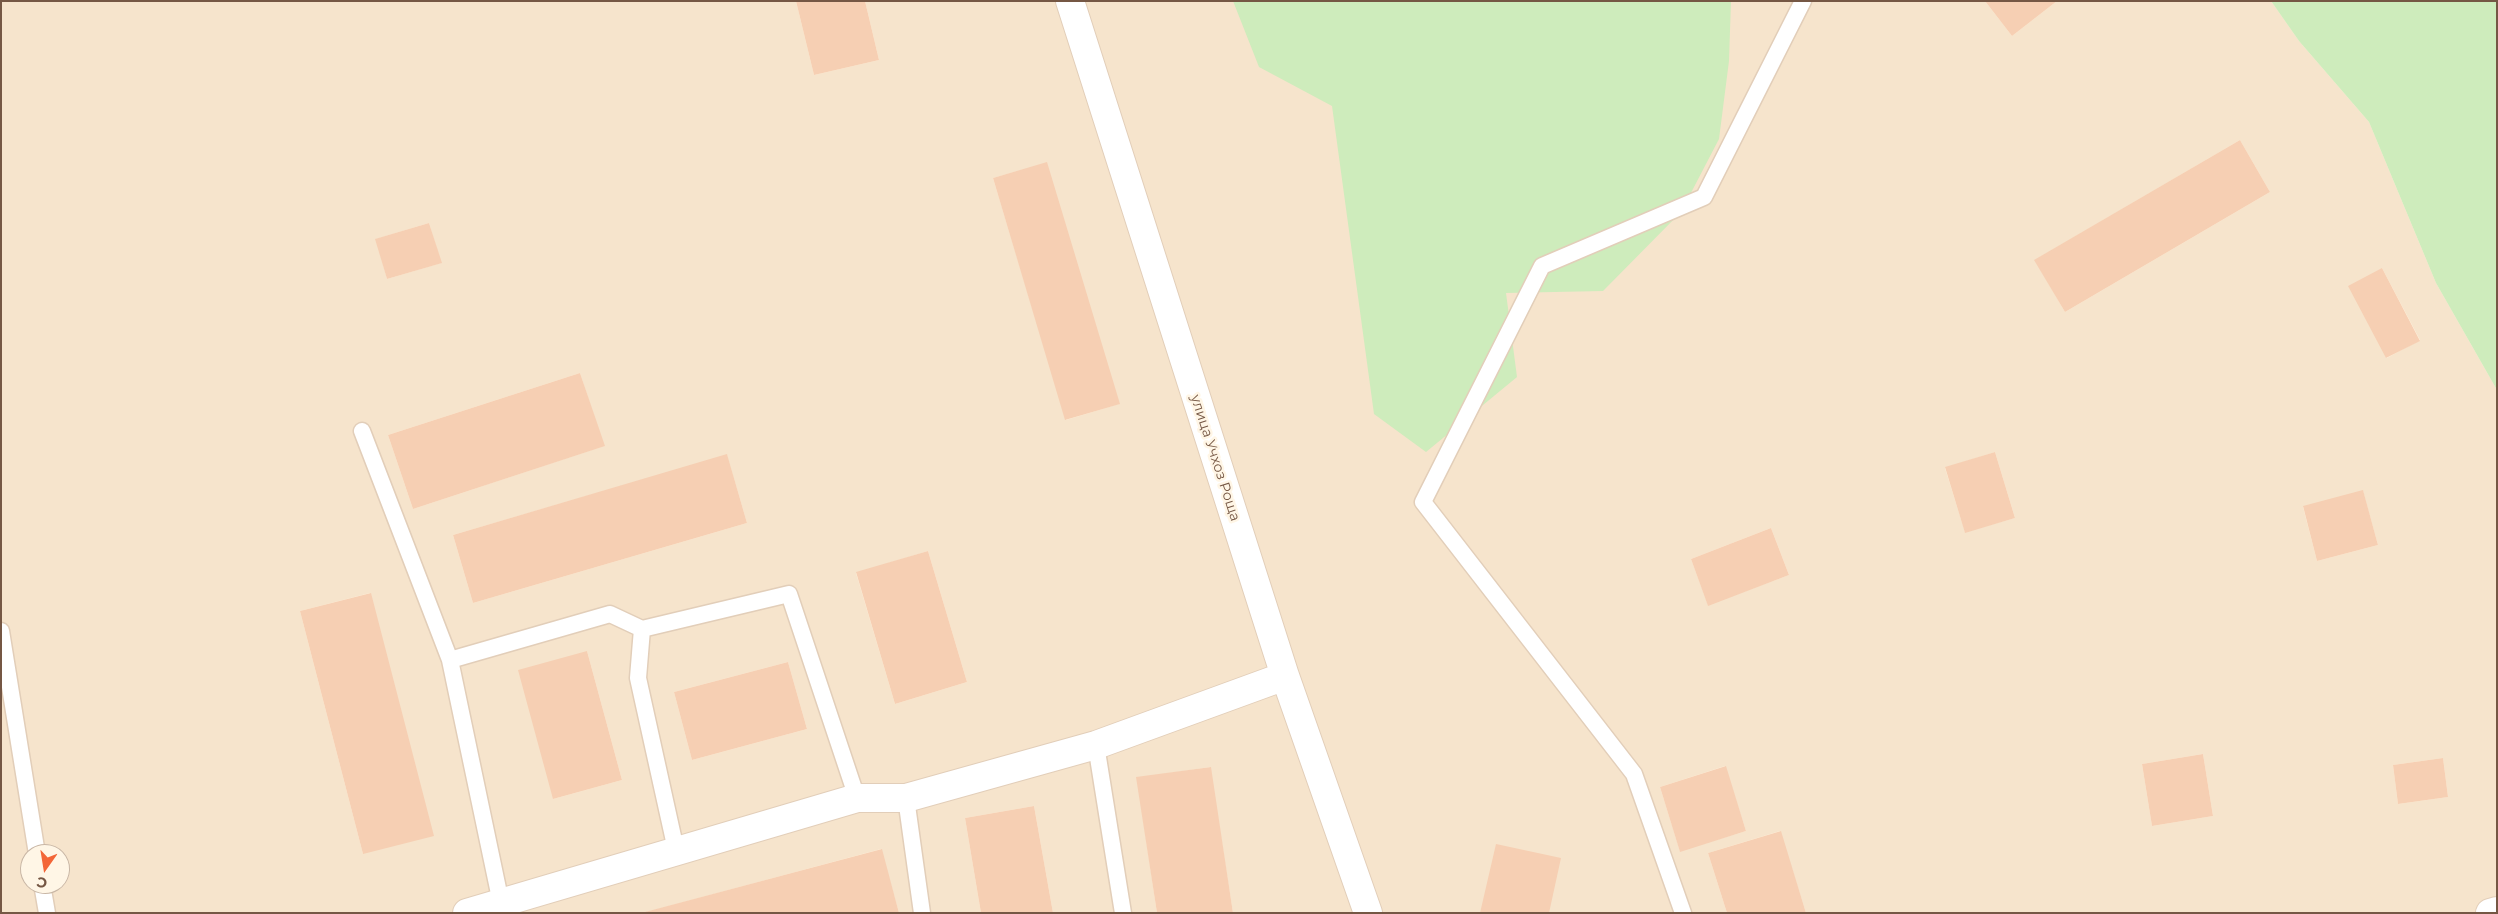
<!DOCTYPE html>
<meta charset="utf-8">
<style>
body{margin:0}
#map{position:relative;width:2498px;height:914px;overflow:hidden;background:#fef2de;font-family:Montserrat,sans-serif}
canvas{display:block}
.frame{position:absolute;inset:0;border:2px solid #755744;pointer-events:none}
.north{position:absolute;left:20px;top:844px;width:50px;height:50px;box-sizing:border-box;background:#fff6e6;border:1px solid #c8b6a5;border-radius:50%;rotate:193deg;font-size:14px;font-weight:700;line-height:20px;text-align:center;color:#755744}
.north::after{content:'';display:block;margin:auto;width:18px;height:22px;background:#f36638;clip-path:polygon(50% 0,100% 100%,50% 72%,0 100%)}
</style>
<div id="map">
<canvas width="2498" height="914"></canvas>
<div class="frame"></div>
<div class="north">С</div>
</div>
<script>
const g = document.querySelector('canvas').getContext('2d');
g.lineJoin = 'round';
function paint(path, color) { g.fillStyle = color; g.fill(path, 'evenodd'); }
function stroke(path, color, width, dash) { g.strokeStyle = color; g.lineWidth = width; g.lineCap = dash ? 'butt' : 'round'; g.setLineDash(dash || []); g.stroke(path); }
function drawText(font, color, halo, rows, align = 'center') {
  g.font = font + ' Montserrat,sans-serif'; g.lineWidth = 5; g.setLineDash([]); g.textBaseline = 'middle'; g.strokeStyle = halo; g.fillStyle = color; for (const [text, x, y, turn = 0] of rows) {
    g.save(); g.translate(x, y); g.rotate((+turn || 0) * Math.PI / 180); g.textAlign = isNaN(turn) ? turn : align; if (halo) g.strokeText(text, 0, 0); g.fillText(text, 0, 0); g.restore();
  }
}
paint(new Path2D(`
 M1 1H796L814 75 879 60 865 1H1985L2012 36 2057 1H2271L2299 41 2369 122 2436 283 2497 390V913H1806L1780 831 1708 853 1727 913H1233L1210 767 1137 778 1157 913H1053L1034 806 965 818 981 913H899L881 849 643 913H1ZM2240 140 2270 192 2065 312 2035 260ZM1046 163 1119 404 1066 420 993 178ZM429 223 441 263 387 279 376 239ZM2382 268 2420 340 2387 358H2386ZM580 373 604 446 413 509 388 435ZM1995 452 2015 518 1965 532 1945 468ZM727 455 747 523 473 603 453 535ZM2363 491 2378 545 2317 561 2303 507ZM1771 528 1789 575 1708 605 1691 559ZM928 551 967 682 895 704 856 573ZM370 593 363 854 300 611ZM587 651 622 780 553 799ZM788 662 807 729 692 760 674 692ZM2203 754 2213 816 2152 826 2142 764ZM2443 758 2448 797 2398 804 2393 765ZM1725 766 1746 831 1680 851 1660 787ZM30 854H60V884H30Z`), '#f6e4cc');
paint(new Path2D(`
 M1233 1H1731L1729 61 1719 139 1681 212 1603 291 1506 293 1517 377 1426 452 1374 414 1332 106 1259 67Z
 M2271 1H2497V390L2436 283 2369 122 2299 41Z`), '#ceecbc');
paint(new Path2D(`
 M796 1H865L879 60 814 75Z
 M1985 1H2057L2012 36Z
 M2240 140 2270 192 2065 312 2034 260Z
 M1047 162 1120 404 1065 420 993 178Z
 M429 223 442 263 387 279 375 239Z
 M2382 268 2420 341 2386 358 2348 286Z
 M580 373 605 446 413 509 388 435Z
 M1995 452 2015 518 1965 533 1945 467Z
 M727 454 747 523 473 603 453 535Z
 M2363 490 2378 545 2317 561 2303 506Z
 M1771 528 1789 575 1708 606 1691 559Z
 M928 551 967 682 895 704 856 572Z
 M371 593 434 836 363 854 300 611Z
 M587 651 622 780 553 799 518 670Z
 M788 662 807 729 692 760 674 692Z
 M2203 754 2213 816 2152 826 2142 764Z
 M2443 758 2448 797 2398 804 2393 765Z
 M1726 766 1746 831 1680 852 1660 787Z
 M1211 767 1233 913H1157L1136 777Z
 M1034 806 1053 913H981L965 818Z
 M1781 831 1806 913H1727L1708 853Z
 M1496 844 1561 858 1549 913H1480Z
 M882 849 899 913H645V912Z`), '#f6cfb3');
const lane = new Path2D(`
 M362 431 450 660
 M1 631 37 854
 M1096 745 1123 913
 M906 798 922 913
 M676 850 638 678 642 629 789 594 857 798
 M42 884 47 913
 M501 903 450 660 610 614 642 629
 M1683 913 1634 774 1423 502 1542 266 1704 197 1803 1`);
const street = new Path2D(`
 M1070 1 1285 676 1368 913
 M467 913 857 798H906L1096 745 1285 676
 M2490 913 2497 911`);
stroke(lane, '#e2ceb9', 19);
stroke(street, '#e2ceb9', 30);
stroke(lane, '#fff', 16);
stroke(street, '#fff', 28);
drawText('14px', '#755744', '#fff6e6', [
 ["улица Учхоз Роща",1215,458,72]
]);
</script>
